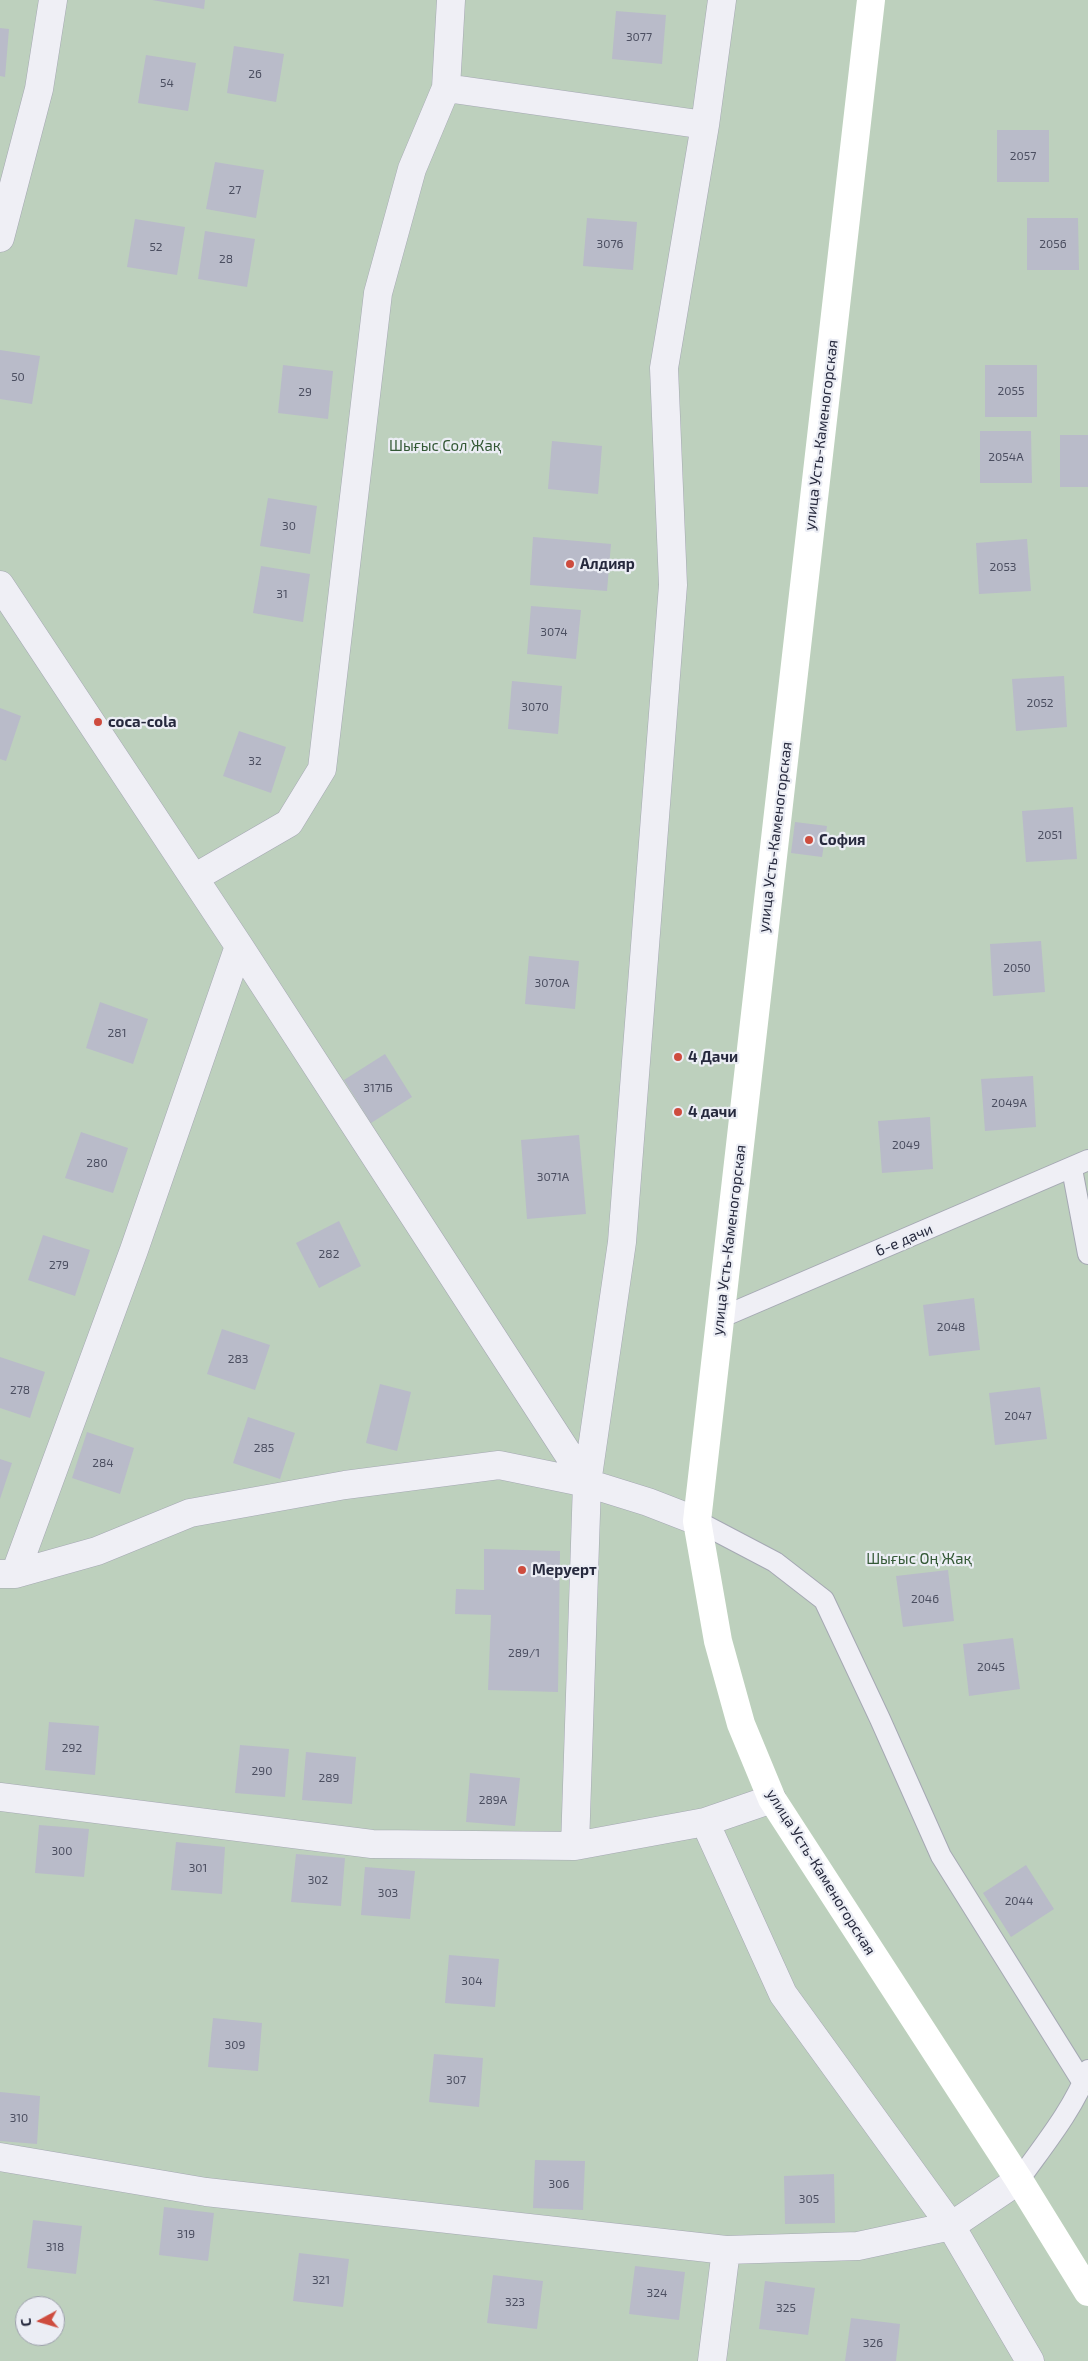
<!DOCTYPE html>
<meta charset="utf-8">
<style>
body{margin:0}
#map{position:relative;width:1088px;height:2361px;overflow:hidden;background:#dcdee6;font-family:"Exo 2",sans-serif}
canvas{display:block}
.north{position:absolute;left:15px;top:2296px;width:50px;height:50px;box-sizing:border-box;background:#ebedf4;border:1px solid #9c9fab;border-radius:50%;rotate:264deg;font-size:14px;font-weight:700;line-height:20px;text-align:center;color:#26293d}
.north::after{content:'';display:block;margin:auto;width:18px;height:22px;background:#ce4c3e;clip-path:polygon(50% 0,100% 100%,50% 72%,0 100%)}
</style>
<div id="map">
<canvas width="1088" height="2361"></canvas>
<div class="north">С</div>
</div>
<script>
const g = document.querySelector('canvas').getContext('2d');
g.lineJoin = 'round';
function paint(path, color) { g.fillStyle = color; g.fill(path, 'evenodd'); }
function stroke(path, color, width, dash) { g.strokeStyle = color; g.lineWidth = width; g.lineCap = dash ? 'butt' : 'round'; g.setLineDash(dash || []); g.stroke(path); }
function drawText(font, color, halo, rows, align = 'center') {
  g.font = font + ' "Exo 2",sans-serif'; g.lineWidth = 4.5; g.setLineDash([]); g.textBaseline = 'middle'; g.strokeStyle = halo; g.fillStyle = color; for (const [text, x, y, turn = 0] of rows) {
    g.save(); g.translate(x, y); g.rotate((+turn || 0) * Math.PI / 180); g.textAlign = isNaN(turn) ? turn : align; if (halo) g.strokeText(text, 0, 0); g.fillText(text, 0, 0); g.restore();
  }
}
paint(new Path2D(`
 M0 0H1088V2361H0ZM25 2306H55V2336H25Z`), '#bdd0bd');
paint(new Path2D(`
 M152 0H205L204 9Z
 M616 11 666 15 662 64 612 59Z
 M0 28 9 29 5 77 0 76Z
 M234 46 284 54 276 102 227 93Z
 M146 55 196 63 188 111 138 103Z
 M997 130H1049V182H997Z
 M215 162 264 170 256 218 206 209Z
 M587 218 637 222 633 270 583 266Z
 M1027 218H1078L1079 270H1027Z
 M135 219 185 227 177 275 127 267Z
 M205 231 255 239 247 287 198 279Z
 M0 350 40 356 32 404 0 399Z
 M283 365 333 371 328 419 278 413Z
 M985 365H1037V417H985Z
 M980 431H1031L1032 483H980Z
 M1060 435H1088V487H1060Z
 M552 441 602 446 598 494 548 489Z
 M268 498 317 506 310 554 260 546Z
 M533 537 611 544 607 591 530 585Z
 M1027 539 1031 591 979 594 976 543Z
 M261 566 310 574 303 622 253 613Z
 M531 606 581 610 576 659 527 654Z
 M1064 676 1067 727 1016 731 1012 679Z
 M512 681 562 686 558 734 508 729Z
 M0 708 21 716 6 761 0 759Z
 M239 731 286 747 271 793 223 776Z
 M1073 807 1077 859 1026 862 1022 811Z
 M795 822 827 826 822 857 791 853Z
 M1041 941 1045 992 993 996 990 944Z
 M529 956 579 961 575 1009 525 1004Z
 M100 1002 148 1019 133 1064 86 1048Z
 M385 1054 412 1097 371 1123 344 1080Z
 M1033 1076 1036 1127 985 1131 981 1079Z
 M930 1117 933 1169 882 1173 878 1121Z
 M81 1132 128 1148 113 1193 65 1178Z
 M579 1135 586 1214 527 1219 521 1140Z
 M339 1221 361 1266 319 1288 296 1243Z
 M43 1235 90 1250 75 1296 28 1280Z
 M974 1298 980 1350 929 1356 923 1305Z
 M222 1329 270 1345 255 1390 207 1374Z
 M0 1357 45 1372 30 1418 0 1408Z
 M380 1384 411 1392 397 1451 366 1443Z
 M1040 1387 1047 1439 995 1445 989 1393Z
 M248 1417 295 1433 280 1479 233 1463Z
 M87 1432 134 1448 120 1494 72 1478Z
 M0 1459 12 1463 0 1499Z
 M484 1549 560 1551 558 1692 488 1690 491 1615 455 1614 456 1589 484 1590Z
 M948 1570 954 1621 903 1627 896 1576Z
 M1013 1638 1020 1689 969 1696 963 1644Z
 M49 1722 99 1726 95 1775 45 1770Z
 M240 1745 289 1749 285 1797 235 1793Z
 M306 1752 356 1757 352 1804 302 1800Z
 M470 1773 520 1778 515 1826 466 1822Z
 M39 1825 89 1829 84 1877 35 1873Z
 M176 1842 225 1847 222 1894 171 1890Z
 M296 1854 345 1858 341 1906 291 1902Z
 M1026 1865 1054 1909 1011 1937 983 1893Z
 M365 1867 415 1871 410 1919 361 1915Z
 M449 1955 499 1959 495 2007 445 2003Z
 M213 2018 262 2023 258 2071 208 2067Z
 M434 2054 483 2058 479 2107 429 2102Z
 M0 2092 40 2096 37 2144 0 2141Z
 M535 2160 585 2161 583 2210 533 2208Z
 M834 2174 835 2223 785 2224 784 2176Z
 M164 2207 214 2213 208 2261 159 2255Z
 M33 2220 82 2226 76 2274 27 2268Z
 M299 2253 349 2259 343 2307 293 2301Z
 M635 2266 685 2272 679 2320 629 2314Z
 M493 2275 543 2281 537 2329 487 2323Z
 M765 2281 815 2288 808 2335 759 2329Z
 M851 2318 900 2324 896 2361H845Z`), '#b9bbc9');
const lane = new Path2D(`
 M1072 1169 1088 1254
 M720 1318 1088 1160
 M697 1521 775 1562 824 1600 880 1719 941 1856 1083 2083
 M1019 2180C1043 2146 1073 2110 1088 2070`);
const street = new Path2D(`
 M446 88 705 125
 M0 238 39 89 53 0
 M0 585 239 946 587 1483
 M194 878 289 823 322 769 378 293 412 169 446 88 451 0
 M0 1574H15L97 1551 190 1513 345 1485 499 1465 587 1483 648 1502 697 1521
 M15 1574 134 1250 239 946
 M0 1797 372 1844 575 1846 705 1822 783 1994 951 2226 1030 2361
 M705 1822 772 1799
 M575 1846 587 1483 622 1242 673 585 664 368 705 125 722 0
 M0 2157 206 2192 726 2250 858 2246 951 2226 1019 2180
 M712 2361 726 2250`);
stroke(lane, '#a5a8b3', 22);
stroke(street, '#a5a8b3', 29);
stroke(lane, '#efeff5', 20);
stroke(street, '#efeff5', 28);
stroke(new Path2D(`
 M871 0 697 1521 718 1641 741 1724 772 1799 1019 2180 1088 2292`), '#fff', 28);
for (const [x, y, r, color] of [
 [570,564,5,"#ce4c3e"],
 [98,722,5,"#ce4c3e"],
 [809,840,5,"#ce4c3e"],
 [678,1057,5,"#ce4c3e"],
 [678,1112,5,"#ce4c3e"],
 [522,1570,5,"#ce4c3e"]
]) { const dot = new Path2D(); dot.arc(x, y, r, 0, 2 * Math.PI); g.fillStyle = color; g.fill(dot); stroke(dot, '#ebedf4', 2); }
drawText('12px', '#4b4e60', null, [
 ["3077",639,37],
 ["26",255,74],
 ["54",167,83],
 ["2057",1023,156],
 ["27",235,190],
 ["3076",610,244],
 ["2056",1053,244],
 ["52",156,247],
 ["28",226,259],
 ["50",18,377],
 ["2055",1011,391],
 ["29",305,392],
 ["2054А",1006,457],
 ["30",289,526],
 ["2053",1003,567],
 ["31",282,594],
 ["3074",554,632],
 ["2052",1040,703],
 ["3070",535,707],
 ["32",255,761],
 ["2051",1050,835],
 ["2050",1017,968],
 ["3070А",552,983],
 ["281",117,1033],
 ["3171Б",378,1088],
 ["2049А",1009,1103],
 ["2049",906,1145],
 ["280",97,1163],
 ["3071А",553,1177],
 ["282",329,1254],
 ["279",59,1265],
 ["2048",951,1327],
 ["283",238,1359],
 ["278",20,1390],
 ["2047",1018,1416],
 ["285",264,1448],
 ["284",103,1463],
 ["2046",925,1599],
 ["289/1",524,1653],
 ["2045",991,1667],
 ["292",72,1748],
 ["290",262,1771],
 ["289",329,1778],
 ["289А",493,1800],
 ["300",62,1851],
 ["301",198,1868],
 ["302",318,1880],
 ["303",388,1893],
 ["2044",1019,1901],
 ["304",472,1981],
 ["309",235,2045],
 ["307",456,2080],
 ["310",19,2118],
 ["306",559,2184],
 ["305",809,2199],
 ["319",186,2234],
 ["318",55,2247],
 ["321",321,2280],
 ["324",657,2293],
 ["323",515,2302],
 ["325",786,2308],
 ["326",873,2343]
]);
drawText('15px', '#26293d', '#ebedf4', [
 ["улица Усть-Каменогорская",821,435,-83],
 ["улица Усть-Каменогорская",775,837,-83],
 ["улица Усть-Каменогорская",729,1240,-83],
 ["6-е дачи",904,1240,-23],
 ["улица Усть-Каменогорская",821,1872,58]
]);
drawText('15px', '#335835', '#ebedf4', [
 ["Шығыс Сол Жақ",445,446],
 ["Шығыс Оң Жақ",919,1559]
]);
drawText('bold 15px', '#26293d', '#ebedf4', [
 ["Алдияр",580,564],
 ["coca-cola",108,722],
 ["София",819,840],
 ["4 Дачи",688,1057],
 ["4 дачи",688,1112],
 ["Меруерт",532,1570]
], 'left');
</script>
